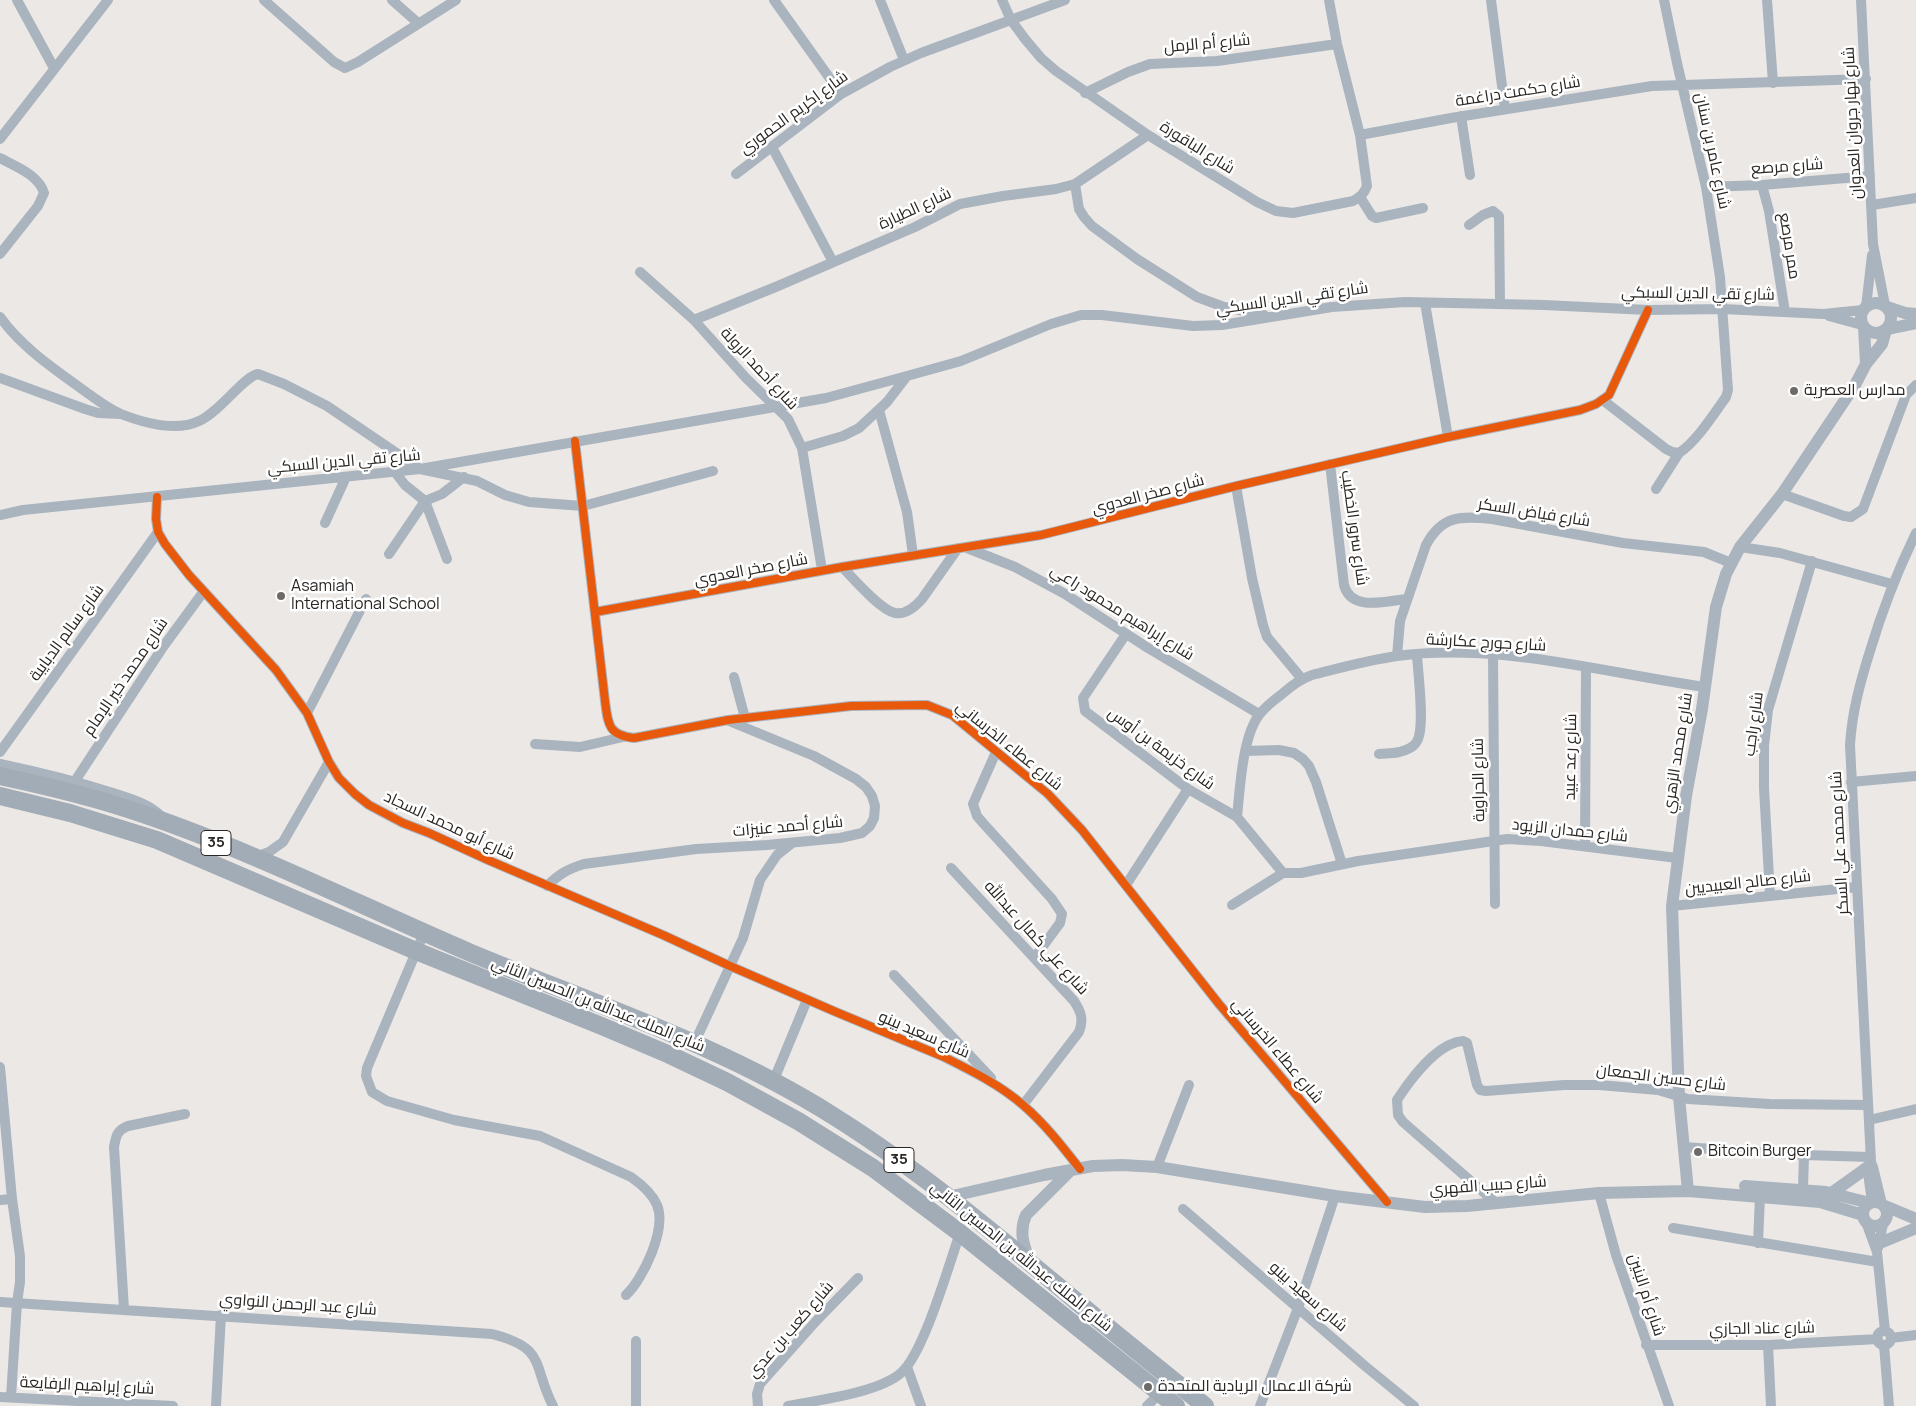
<!DOCTYPE html>
<meta charset="utf-8">
<style>
body{margin:0}
canvas{display:block;background:#ece8e5}
</style>
<canvas width="1916" height="1406"></canvas>
<script>
const g = document.querySelector('canvas').getContext('2d');
g.lineJoin = 'round';
function stroke(path, color, width, dash) { g.strokeStyle = color; g.lineWidth = width; g.lineCap = dash ? 'butt' : 'round'; g.setLineDash(dash || []); g.stroke(path); }
function drawText(font, color, halo, rows, align = 'center') {
  g.font = font + ' Manrope,Cairo,sans-serif'; g.lineWidth = 5; g.setLineDash([]); g.textBaseline = 'middle'; g.strokeStyle = halo; g.fillStyle = color; for (const [text, x, y, turn = 0] of rows) {
    g.save(); g.translate(x, y); g.rotate((+turn || 0) * Math.PI / 180); g.textAlign = isNaN(turn) ? turn : align; if (halo) g.strokeText(text, 0, 0); g.fillText(text, 0, 0); g.restore();
  }
}
stroke(new Path2D(`
 M17 0 54 68
 M264 0 334 62 345 68 358 62 456 0
 M392 0 418 23
 M774 0 841 94
 M880 0 904 60
 M1002 0 1011 20 1025 39 1041 58 1056 71 1148 135 1257 202 1276 211 1293 213 1353 201C1360 197 1364 194 1367 186L1360 135 1337 44 1329 0
 M1491 0 1505 109
 M1767 0 1773 83
 M1861 0 1873 244 1885 305
 M1085 93 1128 72 1150 64 1217 61 1337 44
 M1461 116 1470 175
 M1360 135 1451 118 1652 86 1866 79
 M0 139 108 0
 M772 147 833 262
 M0 158C15 166 39 175 44 193L38 206 0 254
 M736 174 841 94 890 67 921 53 1065 0
 M1075 184 1079 209 1084 217 1092 226 1137 259 1197 297 1224 307 1264 315
 M1762 185 1769 211 1785 312
 M1706 187 1762 185 1870 176
 M1360 197 1372 216 1376 218 1423 208
 M1872 205 1916 198
 M1469 225 1483 215 1493 211 1499 216 1500 304
 M640 272 694 320 746 378 788 419 802 448 822 570
 M1425 303 1448 437
 M1866 307 1872 255
 M1829 316 1862 325
 M0 317C22 348 56 370 86 392 97 400 109 409 121 414 144 423 176 432 199 421 219 413 244 376 258 374L284 384 327 406 420 469 826 398 907 376
 M694 320 778 286 915 227 960 204 1003 196 1056 189 1075 184 1148 135
 M0 378 85 409 98 413 120 414
 M1604 401 1666 449 1672 452 1679 453
 M879 410 907 512 913 555
 M575 441 605 701C608 724 608 735 634 738L728 720 851 706 927 705 952 715 1048 794 1082 830 1219 1004 1387 1202
 M802 448 843 436 859 428 887 402 907 376 961 361 1051 324 1081 315H1102L1193 326 1222 325 1332 307 1405 302 1544 305 1648 310 1723 309 1823 314 1863 310
 M1330 464 1344 585C1351 612 1386 601 1407 599
 M395 472 405 485 425 501 447 559
 M1236 486 1252 578 1263 625 1267 637 1302 679
 M1656 489 1679 453C1696 442 1714 414 1726 397L1728 390 1720 277 1706 187 1677 63 1664 0
 M1782 494 1844 516 1851 517 1863 509 1906 395 1916 385
 M157 497 156 519 158 532 165 544 189 575 276 670 307 713 329 762 339 778 355 794 369 805 403 823 429 833 488 860 663 935 730 966 836 1012 944 1057C972 1071 1000 1085 1023 1105 1045 1124 1062 1146 1080 1169
 M0 515 23 510 420 469 477 481 505 495 529 502 583 506 713 471
 M325 523 346 477
 M1740 547 1780 553 1892 584
 M967 548 1015 567 1065 594 1148 648 1259 714
 M389 554 425 501 442 494 464 477
 M842 567C853 578 880 610 895 613 906 615 915 607 922 599L958 548
 M595 612 842 567 1041 535 1236 486 1448 437 1580 410 1596 404 1609 395 1648 310
 M1126 634 1083 698 1085 711 1188 789 1237 817 1283 873H1301L1358 861 1507 839 1541 841 1677 858
 M1493 655 1495 904
 M1397 656 1400 621 1426 545C1442 515 1461 516 1492 519L1623 543 1704 552 1731 563
 M734 677 745 718
 M307 713 366 599
 M535 744 580 747 623 737
 M1246 751 1279 750 1294 753 1303 759 1309 766 1316 782 1342 864
 M0 752 158 532
 M996 752 973 804 977 816 983 823 1052 899 1062 914 1060 923 1035 957
 M1379 754C1390 753 1400 754 1410 748 1414 746 1418 741 1419 736 1424 717 1418 675 1417 654
 M0 764C38 772 75 781 113 793 130 799 148 803 161 816
 M75 781 163 647 204 591
 M1851 782 1916 776
 M1237 817C1240 789 1242 738 1259 715 1265 707 1274 700 1282 694 1291 686 1300 679 1312 675 1340 668 1368 660 1397 656 1498 642 1605 673 1705 687
 M1585 846 1586 668
 M256 857 269 852 283 842 329 762
 M951 868 1074 1001C1081 1012 1084 1019 1079 1032L1023 1105
 M1126 885 1188 789
 M547 886C559 874 568 869 584 864L696 849 767 845 840 838 862 833 870 826 874 818 875 806 872 796 866 787 856 779 814 756 729 721
 M1770 895 1764 788V746L1768 710 1812 561
 M1232 905 1283 873
 M1672 906 1857 887
 M424 933 367 1068 366 1076 372 1092 387 1101 454 1120 540 1136 631 1177C641 1184 652 1193 657 1205 667 1229 643 1279 626 1295
 M894 975 991 1078
 M694 1044 743 938 760 880 777 855 792 843
 M0 1067 12 1199 20 1256V1282L17 1303 11 1397
 M773 1082 807 1000
 M1869 1120 1916 1109
 M1683 1147 1804 1155 1871 1157
 M1870 1163 1868 1173 1872 1202
 M1157 1167 1189 1085
 M1803 1190 1804 1155
 M1599 1193 1616 1255 1669 1406
 M0 1200 12 1199
 M1496 1203 1403 1122 1398 1115 1397 1100C1410 1080 1437 1043 1463 1041L1467 1043 1477 1085 1480 1090 1486 1091 1564 1085H1599L1658 1090 1688 1099 1770 1104 1868 1105
 M1882 1204 1873 1167 1871 1162 1850 745C1852 712 1860 683 1870 651 1883 608 1896 574 1916 533
 M1183 1209 1365 1366 1414 1406
 M1866 1222 1877 1252 1885 1331
 M1673 1228 1878 1262
 M1758 1243 1760 1196
 M1878 1248 1883 1224
 M0 1302 492 1334C547 1348 532 1365 553 1406
 M124 1309 114 1147C116 1136 117 1130 128 1126L185 1114
 M1877 1338a7 7 0 1 1 14 0a7 7 0 1 1-14 0Z
 M1891 1338 1916 1335
 M1646 1345H1768L1878 1339
 M1768 1345 1771 1406
 M1884 1345 1889 1406
 M907 1367 921 1406
 M0 1397 173 1406
 M216 1406 221 1315
 M636 1406V1341
 M758 1406 757 1394 760 1384 817 1320 858 1278
 M788 1406C818 1400 878 1393 901 1373 924 1353 949 1264 960 1233
 M1147 1406 1159 1394
 M1260 1406 1298 1308 1335 1196`), '#aab4bf', 10);
stroke(new Path2D(`
 M1861 318a15 15 0 1 1 30 0a15 15 0 1 1-30 0Z
 M1887 307 1905 313 1916 314
 M1864 327 1866 364
 M1888 329 1916 323
 M1745 1186 1826 1192 1870 1203
 M1688 1191 1679 1097 1672 906 1686 796 1702 709 1716 607 1726 574 1740 547 1782 494 1855 385 1866 364 1882 344 1886 330
 M1833 1192 1868 1167
 M948 1197 1044 1175 1093 1166 1122 1165 1157 1167 1335 1196 1425 1207 1467 1206 1599 1193 1688 1191 1820 1202 1863 1215
 M1863 1214a12 12 0 1 1 24 0a12 12 0 1 1-24 0Z
 M1885 1206 1916 1219
 M1880 1243 1916 1228
 M1030 1261C1023 1245 1019 1231 1026 1215L1070 1171`), '#aab4bf', 12);
stroke(new Path2D(`
 M0 776C47 786 94 797 140 813 253 851 361 906 471 953 593 1004 722 1045 835 1117 921 1171 999 1237 1076 1301 1119 1337 1162 1371 1205 1406
 M0 796 70 813 157 840 416 951 604 1027 670 1055 727 1082 798 1121 873 1168 960 1233 1176 1406`), '#a2acb7', 18);
stroke(new Path2D(`
 M575 441 605 701C608 724 608 735 634 738L728 720 851 706 927 705 952 715 1048 794 1082 830 1219 1004 1387 1202
 M157 497 156 519 158 532 165 544 189 575 276 670 307 713 329 762 339 778 355 794 369 805 403 823 429 833 488 860 663 935 730 966 836 1012 944 1057C972 1071 1000 1085 1023 1105 1045 1124 1062 1146 1080 1169
 M595 612 842 567 1041 535 1236 486 1448 437 1580 410 1596 404 1609 395 1648 310`), '#e8590c', 8);
for (const [x, y, r, color] of [
 [1794,391,5,"#6d6a67"],
 [281,596,5,"#6d6a67"],
 [1698,1152,5,"#6d6a67"],
 [1148,1387,5,"#6d6a67"]
]) { const dot = new Path2D(); dot.arc(x, y, r, 0, 2 * Math.PI); g.fillStyle = color; g.fill(dot); stroke(dot, '#fff', 2); }
for (const [x, y, w] of [
 [216,843,30],
 [899,1160,30]
]) { const box = new Path2D(); box.roundRect(x - w / 2, y - 12.5, w, 25, 4); g.fillStyle = '#fff'; g.fill(box); stroke(box, '#292623', 1); }
drawText('bold 15px', '#292623', null, [
 ["35",216,843],
 ["35",899,1160]
]);
drawText('16px', '#292623', '#fff', [
 ["شارع أم الرمل",1207,44,-5],
 ["شارع حكمت دراغمة",1518,92,-9],
 ["شارع إكريم الحموري",794,113,-36],
 ["شارع نهار جروان العدوان",1853,123,-93],
 ["شارع الباقورة",1197,148,32],
 ["شارع عامر بن سنان",1712,151,78],
 ["شارع مرصع",1787,167,-4],
 ["شارع الطيارة",915,209,-25],
 ["ممر مرصع",1789,246,81],
 ["شارع تقي الدين السبكي",1698,294,1],
 ["شارع تقي الدين السبكي",1292,299,-8],
 ["شارع أحمد الرولة",759,369,47],
 ["شارع تقي الدين السبكي",344,462,-5],
 ["شارع صخر العدوي",1148,495,-15],
 ["شارع فياض السكر",1534,513,9],
 ["شارع سرور الخطيب",1354,528,82],
 ["شارع صخر العدوي",751,570,-11],
 ["شارع إبراهيم محمود راعي",1122,613,32],
 ["شارع سالم الدبايبة",67,633,-54],
 ["شارع جورج عكارشة",1486,643,3],
 ["شارع محمد خير الإمام",126,677,-56],
 ["شارع راجب",1754,724,-82],
 ["شارع عطاء الخرساني",1009,746,39],
 ["شارع خزيمة بن أوس",1161,749,36],
 ["شارع محمد الزهري",1678,753,-81],
 ["شارع رعد عبيد",1571,757,-89],
 ["شارع الحراوية",1479,780,-91],
 ["شارع أبو محمد السجاد",449,826,25],
 ["شارع أحمد عنيزات",788,827,-5],
 ["شارع حمدان الزيود",1570,831,6],
 ["شارع محمد علي السكر",1840,843,-93],
 ["شارع صالح العبيديين",1748,883,-6],
 ["شارع علي كمال عبدالله",1036,938,48],
 ["شارع الملك عبدالله بن الحسين الثاني",598,1005,22],
 ["شارع سعيد بينو",924,1035,23],
 ["شارع عطاء الخرساني",1277,1051,50],
 ["شارع حسين الجمعان",1661,1078,7],
 ["شارع حبيب الفهري",1488,1186,-4],
 ["شارع الملك عبدالله بن الحسين الثاني",1021,1257,39],
 ["شارع أم البنين",1646,1295,72],
 ["شارع سعيد بينو",1308,1297,41],
 ["شارع عبد الرحمن النواوي",298,1305,4],
 ["شارع عناد الجازي",1762,1329,-1],
 ["شارع كعب بن عدي",791,1330,-49],
 ["شارع إبراهيم الرفايعة",87,1386,3]
]);
drawText('16px', '#292623', '#fff', [
 ["مدارس العصرية",1804,391],
 ["Asamiah",291,587],
 ["International School",291,605],
 ["Bitcoin Burger",1708,1152],
 ["شركة الاعمال الريادية المتحدة",1158,1387]
], 'left');
</script>
